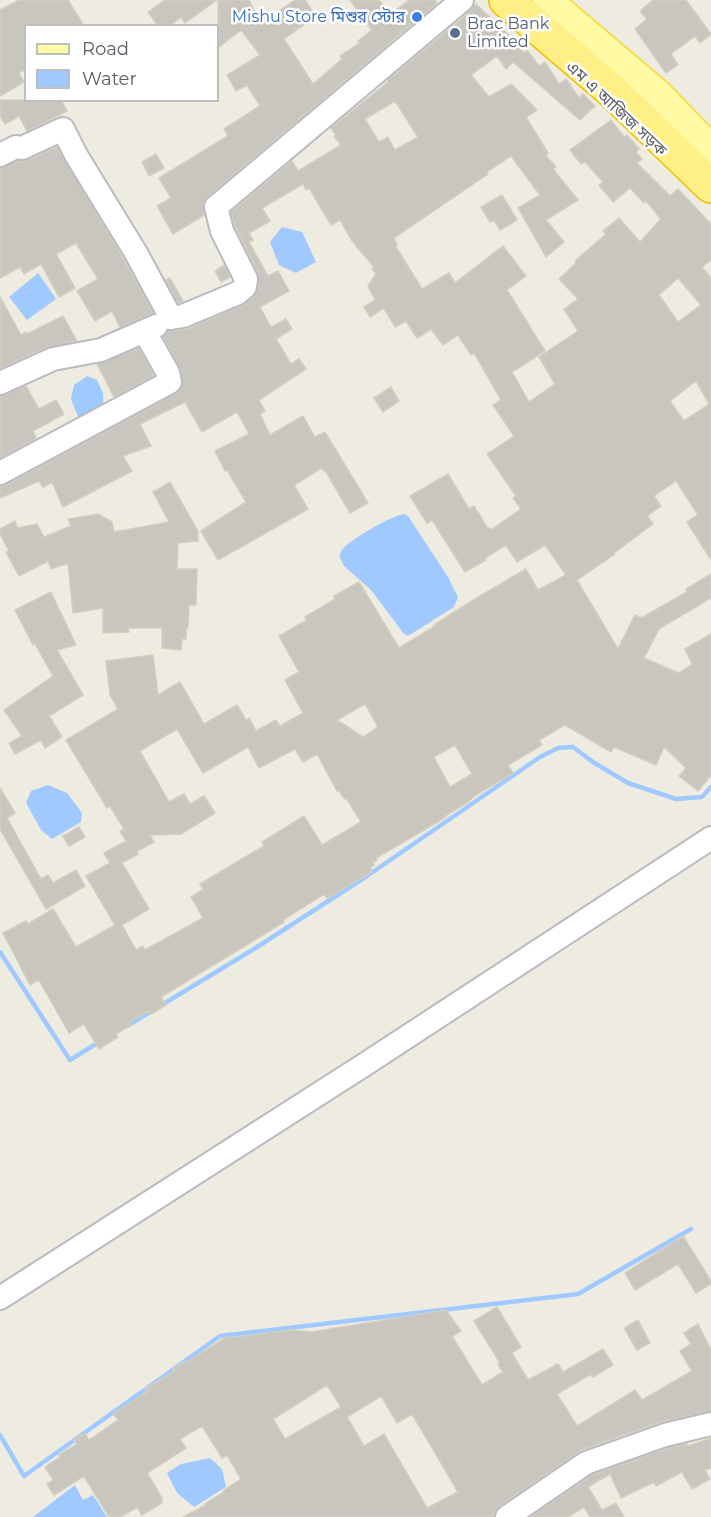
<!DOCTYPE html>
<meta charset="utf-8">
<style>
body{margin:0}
#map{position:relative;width:711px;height:1517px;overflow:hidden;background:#eeece1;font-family:Montserrat,sans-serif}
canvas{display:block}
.legend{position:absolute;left:24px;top:24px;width:195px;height:78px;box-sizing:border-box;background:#fff;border:2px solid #bdbec1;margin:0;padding:8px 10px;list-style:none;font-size:18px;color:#5a5d63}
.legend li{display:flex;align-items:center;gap:12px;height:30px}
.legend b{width:30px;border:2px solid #bdbec1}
</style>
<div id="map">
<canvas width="711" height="1517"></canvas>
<ul class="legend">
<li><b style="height:8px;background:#fffba5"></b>Road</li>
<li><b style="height:16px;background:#a0caff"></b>Water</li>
</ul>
</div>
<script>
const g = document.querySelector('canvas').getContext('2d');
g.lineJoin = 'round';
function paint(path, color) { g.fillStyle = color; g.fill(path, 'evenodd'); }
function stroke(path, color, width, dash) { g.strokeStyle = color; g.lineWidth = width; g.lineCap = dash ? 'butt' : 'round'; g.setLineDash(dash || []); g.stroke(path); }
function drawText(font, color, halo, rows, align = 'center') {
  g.font = font + ' Montserrat,"Noto Sans Bengali",sans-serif'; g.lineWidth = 5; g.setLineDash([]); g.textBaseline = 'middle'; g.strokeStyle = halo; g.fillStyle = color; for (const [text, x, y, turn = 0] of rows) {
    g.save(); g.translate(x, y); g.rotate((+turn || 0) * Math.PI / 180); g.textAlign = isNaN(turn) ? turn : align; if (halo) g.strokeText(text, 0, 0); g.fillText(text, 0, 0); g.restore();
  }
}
paint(new Path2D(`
 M282 227 302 232 316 262 296 273 279 265 270 242Z
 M38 273 56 299 27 320 9 297Z
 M87 376 97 380 103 393 104 415 79 419 71 399 74 385Z
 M405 514 408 516 448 577 458 597 454 607 408 636 404 634 371 590 344 566 340 558C340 554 340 552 343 549 349 540 394 514 405 514Z
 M48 785 67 793 82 813 81 822 52 839 41 830 26 803 31 791Z
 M210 1458 222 1469 226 1487 194 1507 177 1493 167 1473 181 1464Z
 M75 1485 83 1500 93 1495 107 1517H33Z`), '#a0caff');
stroke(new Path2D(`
 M0 952 70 1060 99 1042
 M160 1006 254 949 364 878 540 757 558 748 573 747 593 762 628 783 676 799 702 797 711 787
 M127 1026 153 1010
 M0 1435 24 1476 220 1336 578 1294 691 1229`), '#a0caff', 4.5);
const building = new Path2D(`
 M19 0H68L84 26H26V69L19 73 24 82 0 96V10Z
 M165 0H217L185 23 181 17 170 26H158L148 12Z
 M218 0H249L260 24 295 0H305L316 16 284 39 313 84 342 59 340 56 360 43 358 41 372 30 350 0H379L391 14 409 0H434L437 3 207 197 203 203 204 215 173 234 157 206 171 198 159 178 228 136 224 129 260 106 247 85 236 91 227 75 260 55 241 30 218 48Z
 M653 0H686L711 34 700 43 695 36 671 54 678 65 666 73 635 29 647 19 640 11Z
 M476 4 514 40 524 53 527 50 539 66 545 62 559 84 566 79 579 98 583 94 595 106 580 120 513 62 506 69 497 56 471 75 489 97 511 84 537 110 526 117 548 153 546 156 556 167 553 169 578 200 546 220 564 242 546 257 518 208 540 195 511 156 487 172 488 174 394 238 397 244 396 247 422 289 449 273 455 283 503 246 526 276 507 290 545 351 512 372 529 402 555 384 539 357 578 331 564 309 578 299 559 279 576 263 575 261 606 234 603 231 619 218 640 242 661 219 646 201 644 203 630 188 613 202 599 185 603 182 585 162 581 164 570 150 611 120 624 137 627 135 639 149 636 152 642 159 637 163 670 196 678 189 711 224V260L702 267 711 278V560L687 522 698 515 676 481 654 496 661 506 647 516 653 524 614 553 615 554 577 580 618 649 635 615 641 618 687 592 686 589 711 574V598L659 629 644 658 679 673 692 664 685 649 711 634V775L698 791 679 776 686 768 664 747 656 765 614 747 611 752 565 725 539 740 542 745 508 765 513 773 476 795 468 802 445 816 446 817 376 858 377 860 373 863 374 865 370 868 372 872 327 898 324 894 283 920 284 922 161 997 166 1005 151 1014 149 1011 129 1022 131 1025 116 1034 118 1037 99 1049 84 1024 69 1033 39 980 30 985 3 933 26 921 28 924 53 909 76 947 115 925 86 876 110 863 104 853 126 841 120 831 124 829 110 806 107 808 66 740 118 709 110 695 106 661 153 655 158 695 180 682 204 724 237 705 246 720 249 718 256 731 276 720 280 726 303 713 285 680 299 672 279 636 307 620 305 617 335 599 334 596 359 582 399 648 435 626 434 625 470 602 526 569 538 590 566 575 545 545 517 562 506 545 485 558 486 560 465 572 432 520 427 523 410 496 448 474 469 509 474 506 488 529 490 528 491 530 521 509 513 498 516 496 487 454 514 436 493 405 501 400 474 353 471 355 458 335 443 345 431 329 417 338 406 321 395 327 384 308 370 317 364 307 375 300 368 286 376 274 372 268 374 267 352 241 340 220 331 225 309 188 306 190 303 184 262 208 270 221 249 233 253 240 249 242 268 276 278 271 289 291 260 307 271 327 286 319 292 329 276 339 291 364 299 359 306 369 259 400 265 411 260 414 270 435 303 416 315 437 325 432 368 503 350 513 325 470 323 471 322 468 294 485 308 509 218 560 201 531 246 502 227 470 225 471 215 451 249 434 237 412 202 432 185 402 140 424 151 446 123 456 132 471 63 507 52 482 43 488 39 481 0 498V486L6 485 177 393 182 387 181 370 163 337 168 331 188 329 243 305 254 297 258 289V273L235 226 231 212 292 161 298 171 341 145 334 136 336 135 331 128 388 82V80L464 17ZM395 101 418 137 395 150 388 137 379 142 365 119ZM678 278 701 305 678 322 659 295ZM696 381 709 404 684 421 670 401ZM365 704 378 727 363 737 337 720ZM177 729 203 773 248 747 259 768 295 749 303 762 317 754 337 791H339L345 799 346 798 361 822 322 845 304 816 262 842 264 846 200 884 203 889 191 897 203 918 145 950 143 946 136 950 122 925 149 909 122 863 138 854 137 851 154 842 150 835 181 834 215 813 204 796 190 804 184 794 169 802 140 751ZM455 745 472 774 450 787 434 757Z
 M0 100H61L67 111 27 131 19 116 5 124 0 116Z
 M57 147 124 260 153 313 120 327 112 311 95 321 77 291 98 279 76 243 56 254 75 288 59 297 41 264 24 274 20 267 0 278V168L18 161 28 160Z
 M156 154 164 168 149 176 142 162Z
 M502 195 517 220 500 230 494 220 490 222 481 207Z
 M224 265 230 277 221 282 215 271Z
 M170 278 183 301 178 303 166 280Z
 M0 297 21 335 26 332 27 334 63 316 77 341 47 347 0 368Z
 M139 348 154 375 114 397 97 364Z
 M26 386 39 409 56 400 64 414 33 431 36 438 0 458V396Z
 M391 387 399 401 383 412 374 398Z
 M170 482 198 531V541L178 543 177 569H197L196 605H189L188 628H186V639H182L181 650 162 648V628H128L129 632 103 633V608L73 613 68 563 51 569 48 561 19 576 6 552 9 551 0 534V529L15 521 17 528 37 524 44 537 71 526 68 519 98 514 112 522 114 532 169 522 153 492Z
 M51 592 76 645 57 650 83 695 49 716 62 737 45 748 41 740 15 754 9 743 22 736 4 710 53 676 35 644 33 645 15 610Z
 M0 788 15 813 7 818 41 879 48 875 53 883 76 870 85 886 46 909 0 829Z
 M79 827 85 837 69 846 63 836Z
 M683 1236 711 1281V1284L696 1293 678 1264 635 1290 625 1273Z
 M497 1307 521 1347 512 1353 528 1380 558 1364 563 1372 603 1349 613 1365 593 1377 591 1374 557 1394 577 1426 635 1390 642 1400 692 1371 680 1351 691 1344 684 1333 698 1324 711 1350V1411L660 1422 581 1450 499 1506 495 1511 494 1517H183L206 1505 205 1504 224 1492 223 1491 241 1479 227 1455 222 1458 202 1426 180 1439 186 1448 147 1473 162 1498V1503L142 1515 137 1507 121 1517H109L84 1476 54 1495 47 1484 53 1480 45 1467 60 1457 59 1455 77 1444 74 1440 85 1433 89 1440 118 1420 113 1414 147 1392 145 1389 175 1371 173 1369 184 1362 185 1363 228 1336 229 1338 290 1330 312 1332 446 1310 461 1331 452 1336 482 1385 503 1372 498 1364 500 1363 474 1321ZM327 1385 341 1407 285 1439 273 1419ZM381 1396 397 1423 412 1414 458 1492 427 1508 384 1434 364 1446 347 1417Z
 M638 1320 650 1343 637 1350 624 1328Z
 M711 1438V1468L705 1470 710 1479 692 1489 682 1472 656 1486 654 1482 621 1498 610 1474 588 1487 602 1510 616 1503 624 1517H590L584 1507 568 1517H531L592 1475 669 1448 687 1444 688 1446Z`);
paint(building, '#c8c6be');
stroke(building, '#d2cfbf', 1.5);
const minor = new Path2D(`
 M0 155 16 147 22 148 63 129 76 155 136 253 171 318 183 316 238 293 245 287 246 279 222 231 216 207 462 0
 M0 383 53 359 101 350 156 326
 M0 473 170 382 168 373 145 332
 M0 1298 364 1065 711 838
 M507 1517 586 1463 665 1435 711 1424`);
const major = new Path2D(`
 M547 0 659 95 711 149`);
const highway = new Path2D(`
 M506 0 611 90 711 186`);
stroke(minor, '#b9bbc1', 26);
stroke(major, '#f7dc51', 32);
stroke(highway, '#efc000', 36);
stroke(minor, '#fff', 22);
stroke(major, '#fffba5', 28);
stroke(highway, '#ffef87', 33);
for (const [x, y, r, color] of [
 [417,17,6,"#3f7fe0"],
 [455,33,6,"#5c6f8a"]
]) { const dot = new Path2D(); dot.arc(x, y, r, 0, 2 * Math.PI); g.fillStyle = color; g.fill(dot); stroke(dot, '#fff', 2); }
drawText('16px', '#366cbe', '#fff', [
 ["Mishu Store মিশুর স্টোর",405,17]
], 'right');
drawText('16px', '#4e5e75', '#fff', [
 ["Brac Bank",467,24],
 ["Limited",467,42]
], 'left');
drawText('16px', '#5a5d63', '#fff', [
 ["এম এ আজিজ সড়ক",616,109,43]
]);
</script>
